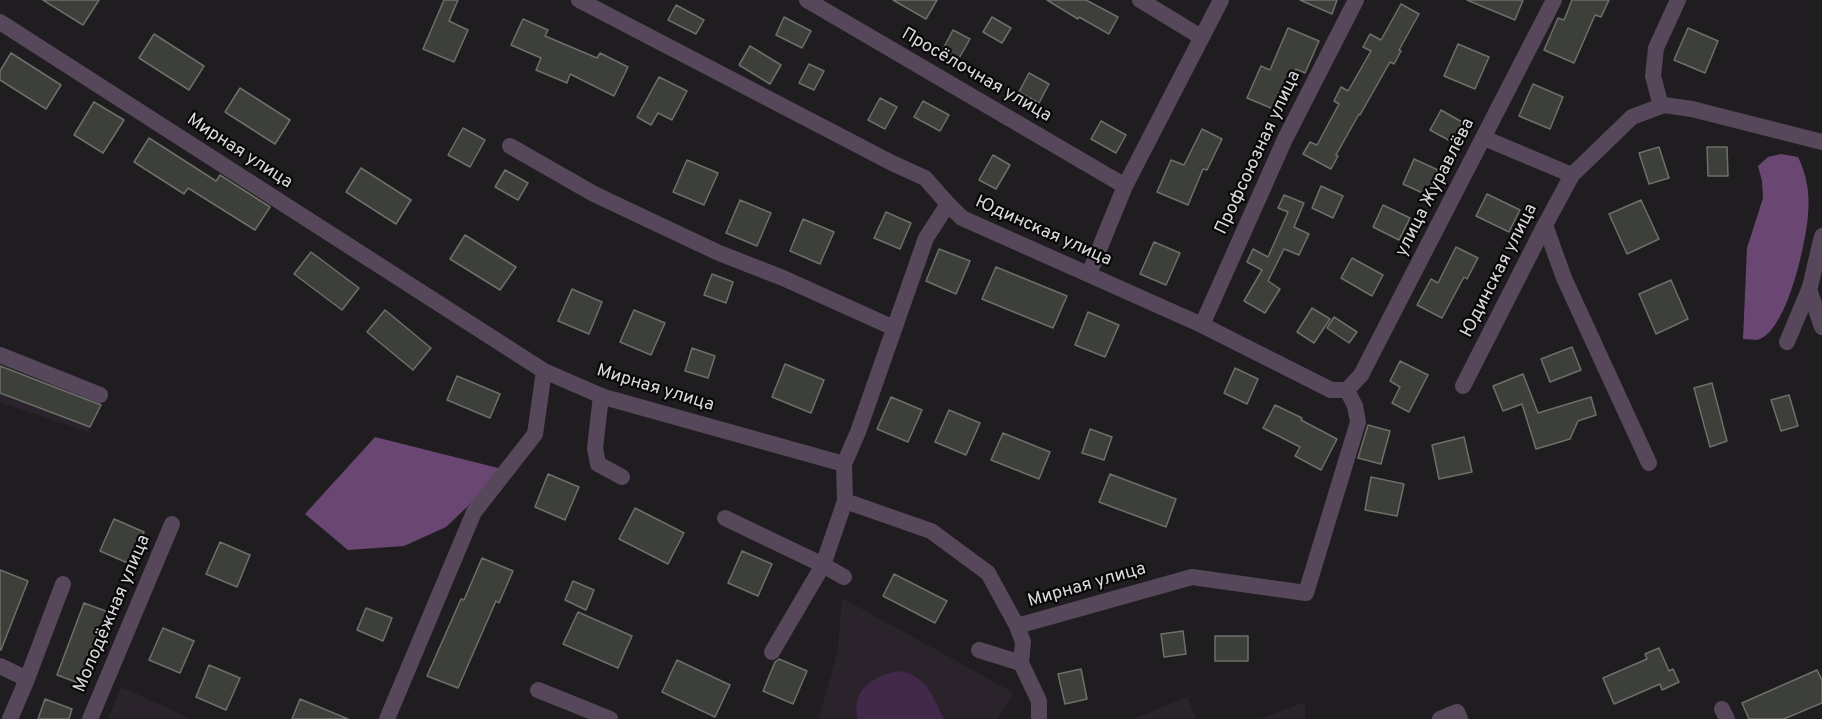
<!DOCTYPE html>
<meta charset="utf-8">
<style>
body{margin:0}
canvas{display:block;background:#201d21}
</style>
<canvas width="1822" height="719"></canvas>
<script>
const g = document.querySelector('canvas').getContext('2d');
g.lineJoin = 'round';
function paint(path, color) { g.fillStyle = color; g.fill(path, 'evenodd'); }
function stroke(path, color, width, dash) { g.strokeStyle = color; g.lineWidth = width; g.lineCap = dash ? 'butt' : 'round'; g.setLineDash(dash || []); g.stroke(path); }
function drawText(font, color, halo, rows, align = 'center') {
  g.font = font + ' Overpass,sans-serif'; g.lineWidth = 4.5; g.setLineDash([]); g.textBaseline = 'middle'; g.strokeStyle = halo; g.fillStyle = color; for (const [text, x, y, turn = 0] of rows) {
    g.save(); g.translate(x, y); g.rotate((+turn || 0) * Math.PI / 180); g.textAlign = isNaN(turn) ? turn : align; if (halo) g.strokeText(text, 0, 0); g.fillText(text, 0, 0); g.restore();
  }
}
paint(new Path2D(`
 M0 349 107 391 88 432 0 402Z
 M842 598 1014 693 997 719H819L838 649Z
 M121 687 191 719H108Z
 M1187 697 1196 719H1135Z
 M1305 702V719H1261Z`), '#2a232c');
paint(new Path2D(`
 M900 671C928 677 932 696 944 719H858C850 690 874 675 900 671Z`), '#422949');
paint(new Path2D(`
 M1781 154 1798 157C1807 175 1810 195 1808 215 1806 242 1787 333 1757 340 1753 340 1747 339 1743 339L1747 248 1763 198 1762 181 1758 166 1768 157Z
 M375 437 506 470 446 527 404 546 348 550 305 514Z`), '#6a4673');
const building = new Path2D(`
 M43 0H99L83 25Z
 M444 0H458L449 21 468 30 454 62 423 49Z
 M893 0H937L926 19Z
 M1047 0H1086L1118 17 1109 34 1079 17 1078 19Z
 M1300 0H1337L1332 14Z
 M1467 0H1523L1515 20Z
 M1572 0H1609L1601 17 1595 15 1574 63 1544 50 1558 18 1564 20Z
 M1401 4 1419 14 1399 50 1401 51 1394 64 1390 62 1360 115 1359 114 1336 155 1338 156 1331 169 1303 154 1310 142 1317 145 1339 104 1334 101 1341 87 1348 91 1371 51 1363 47 1370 34 1381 40Z
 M676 5 704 20 696 34 668 20Z
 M784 17 811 31 802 48 776 35Z
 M992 17 1011 28 1002 43 983 32Z
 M523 19 548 30 545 36 597 58 600 53 628 67 614 96 570 74 567 83 536 70 541 58 511 45Z
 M1288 28 1319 41 1305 73 1296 69 1278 111 1247 98 1261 66 1270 70Z
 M1688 28 1718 41 1705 73 1674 60Z
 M953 30 970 39 958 60 942 51Z
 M154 34 204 66 189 90 139 58Z
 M1458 44 1489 57 1475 89 1444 76Z
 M750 46 781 65 770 84 739 65Z
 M11 53 61 85 46 109 0 80V71Z
 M809 64 824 71 814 90 799 83Z
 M1029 73 1049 84 1039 103 1019 92Z
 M659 77 687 91 672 120 658 113 651 125 637 117Z
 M1533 84 1563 97 1550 129 1519 116Z
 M240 88 290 120 275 144 225 112Z
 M880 98 897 107 885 129 868 120Z
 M923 101 949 115 940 131 914 117Z
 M94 102 124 120 103 153 74 135Z
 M1441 110 1462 122 1452 142 1430 130Z
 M1101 121 1126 135 1116 153 1091 139Z
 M463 128 485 140 470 167 448 155Z
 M1202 129 1222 139 1207 170 1203 169 1188 205 1157 192 1171 160 1184 165Z
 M149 138 216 181 220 175 270 207 255 230 188 188 184 194 134 162Z
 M1659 147 1669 178 1649 184 1639 153Z
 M1707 147H1727L1728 176H1708Z
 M993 155 1010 165 996 189 979 180Z
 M1414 159 1438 170 1427 195 1403 184Z
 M687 160 718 173 704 205 673 192Z
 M361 168 411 200 396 224 346 192Z
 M505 170 528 183 518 200 495 187Z
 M1321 186 1343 196 1333 218 1312 208Z
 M1487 194 1520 210 1509 232 1476 216Z
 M1284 195 1304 203 1294 227 1309 234 1299 255 1284 249 1268 281 1280 289 1265 313 1244 301 1262 270 1247 262 1253 249 1268 257 1288 212 1278 208Z
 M740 200 771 213 757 246 726 233Z
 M1641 200 1659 239 1627 254 1609 214Z
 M1383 205 1410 218 1399 240 1373 227Z
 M886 212 911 223 900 249 874 238Z
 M803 219 834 232 820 264 790 251Z
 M465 235 516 267 500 290 450 259Z
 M1154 242 1180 253 1166 285 1140 274Z
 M1456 247 1478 258 1467 279 1464 277 1442 318 1417 305 1431 279 1438 283Z
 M939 249 970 261 956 294 926 281Z
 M311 252 359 288 342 310 294 274Z
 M1352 258 1383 275 1372 296 1341 278Z
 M996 267 1067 296 1053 328 982 299Z
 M712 274 733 282 726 303 704 295Z
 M1671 280 1688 319 1656 334 1639 294Z
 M572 289 602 302 589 334 558 321Z
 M1312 308 1330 319 1314 343 1297 332Z
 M385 310 431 348 413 370 367 332Z
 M634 310 665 323 651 355 620 342Z
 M1088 312 1119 325 1105 357 1075 345Z
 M1334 317 1357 332 1349 343 1327 328Z
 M1572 347 1581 370 1550 382 1541 359Z
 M692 348 715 356 708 378 685 371Z
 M1400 361 1428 375 1409 412 1392 403 1400 387 1390 381Z
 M785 364 824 380 811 413 772 397Z
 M0 366 101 405 90 427 0 393Z
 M1235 368 1258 379 1247 404 1224 393Z
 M1523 374 1538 413 1591 397 1596 415 1578 421 1570 439 1536 449 1522 404 1503 411 1493 386Z
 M457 376 500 394 490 418 447 400Z
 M1712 383 1727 441 1710 447 1694 388Z
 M1789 395 1798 426 1781 431 1771 400Z
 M891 397 922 410 908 442 877 429Z
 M1275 405 1302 418 1301 420 1337 439 1321 470 1295 456 1300 447 1263 428Z
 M949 410 980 423 966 455 935 442Z
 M1368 425 1390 431 1381 464 1358 458Z
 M1090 429 1112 437 1104 460 1082 453Z
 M1003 433 1050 452 1039 479 991 460Z
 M1464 437 1472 472 1439 479 1432 445Z
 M548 474 579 487 565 520 535 507Z
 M1110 474 1176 499 1166 527 1099 502Z
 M1371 477 1404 484 1397 516 1365 510Z
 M635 508 684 533 668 564 619 539Z
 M114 519 144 532 130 564 100 551Z
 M220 542 250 555 237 587 206 574Z
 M742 551 772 564 758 596 728 583Z
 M482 558 513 571 499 603 496 601 458 688 427 676 461 599 464 600Z
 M0 570 28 581 1 650H0Z
 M894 574 947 601 935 623 883 596Z
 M573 581 594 590 586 610 565 600Z
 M84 603 111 613 84 685 57 675Z
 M366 608 392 618 383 641 357 630Z
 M578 612 632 636 618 668 563 644Z
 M163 628 194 641 180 673 149 660Z
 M1183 631 1186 654 1164 657 1161 634Z
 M1215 636H1248V661H1215Z
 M1659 648 1669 671 1673 669 1679 682 1662 690 1660 684 1614 704 1603 678 1647 659 1645 654Z
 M779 659 807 671 793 704 763 691 775 662Z
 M677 660 730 685 715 717 662 692Z
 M209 665 240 678 226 710 196 697Z
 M1081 669 1087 699 1065 704 1058 674Z
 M1817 670 1822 680V703L1784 719H1749L1742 703Z
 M45 699 72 709 69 719H38Z
 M300 699 348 719H292Z`);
paint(building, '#3d3f3a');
stroke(building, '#6d6f69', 1.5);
stroke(new Path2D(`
 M579 0 892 163 925 178 948 204 962 218 1202 325 1331 390H1347
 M807 0 1125 186
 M1140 0 1201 37
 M0 22 544 371 604 397 844 464 845 501 931 531 988 573 1017 626 1192 577 1306 593 1358 422 1355 406 1347 390
 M1661 106 1653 76 1656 48 1678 0
 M1484 138 1572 175 1632 117 1664 105 1692 109 1822 142
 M510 146 594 194 719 253 783 278 894 328
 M1545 225 1564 278 1649 463
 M1089 274 1125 186 1221 0
 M1809 289 1822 327
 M1202 325 1285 139 1356 0
 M1787 342 1810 287 1822 236
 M0 355 100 395
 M1463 386 1545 225 1572 175
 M1347 390 1361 375 1554 0
 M601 396 595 448 598 464 622 477
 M844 464 858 432 926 238 948 204
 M725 518 823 565 844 577
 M1017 626 1023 642 1021 663 1039 701V719
 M979 650 1021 663
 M772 652 823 565 845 501
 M0 666 27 679 10 719
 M27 679 63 584
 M538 690 610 719
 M1722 709 1727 719
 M90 719 172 524
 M387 719 474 512 535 434 544 371
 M1440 719 1457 712 1460 719`), '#57475b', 16);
drawText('18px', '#dbd9dc', '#090809', [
 ["Просёлочная улица",976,76,30],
 ["Мирная улица",239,152,33],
 ["Профсоюзная улица",1259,153,-65],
 ["улица Журавлёва",1436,188,-63],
 ["Юдинская улица",1043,232,24],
 ["Юдинская улица",1500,271,-63],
 ["Мирная улица",655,389,17],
 ["Мирная улица",1087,586,-16],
 ["Молодёжная улица",113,614,-67]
]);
</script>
